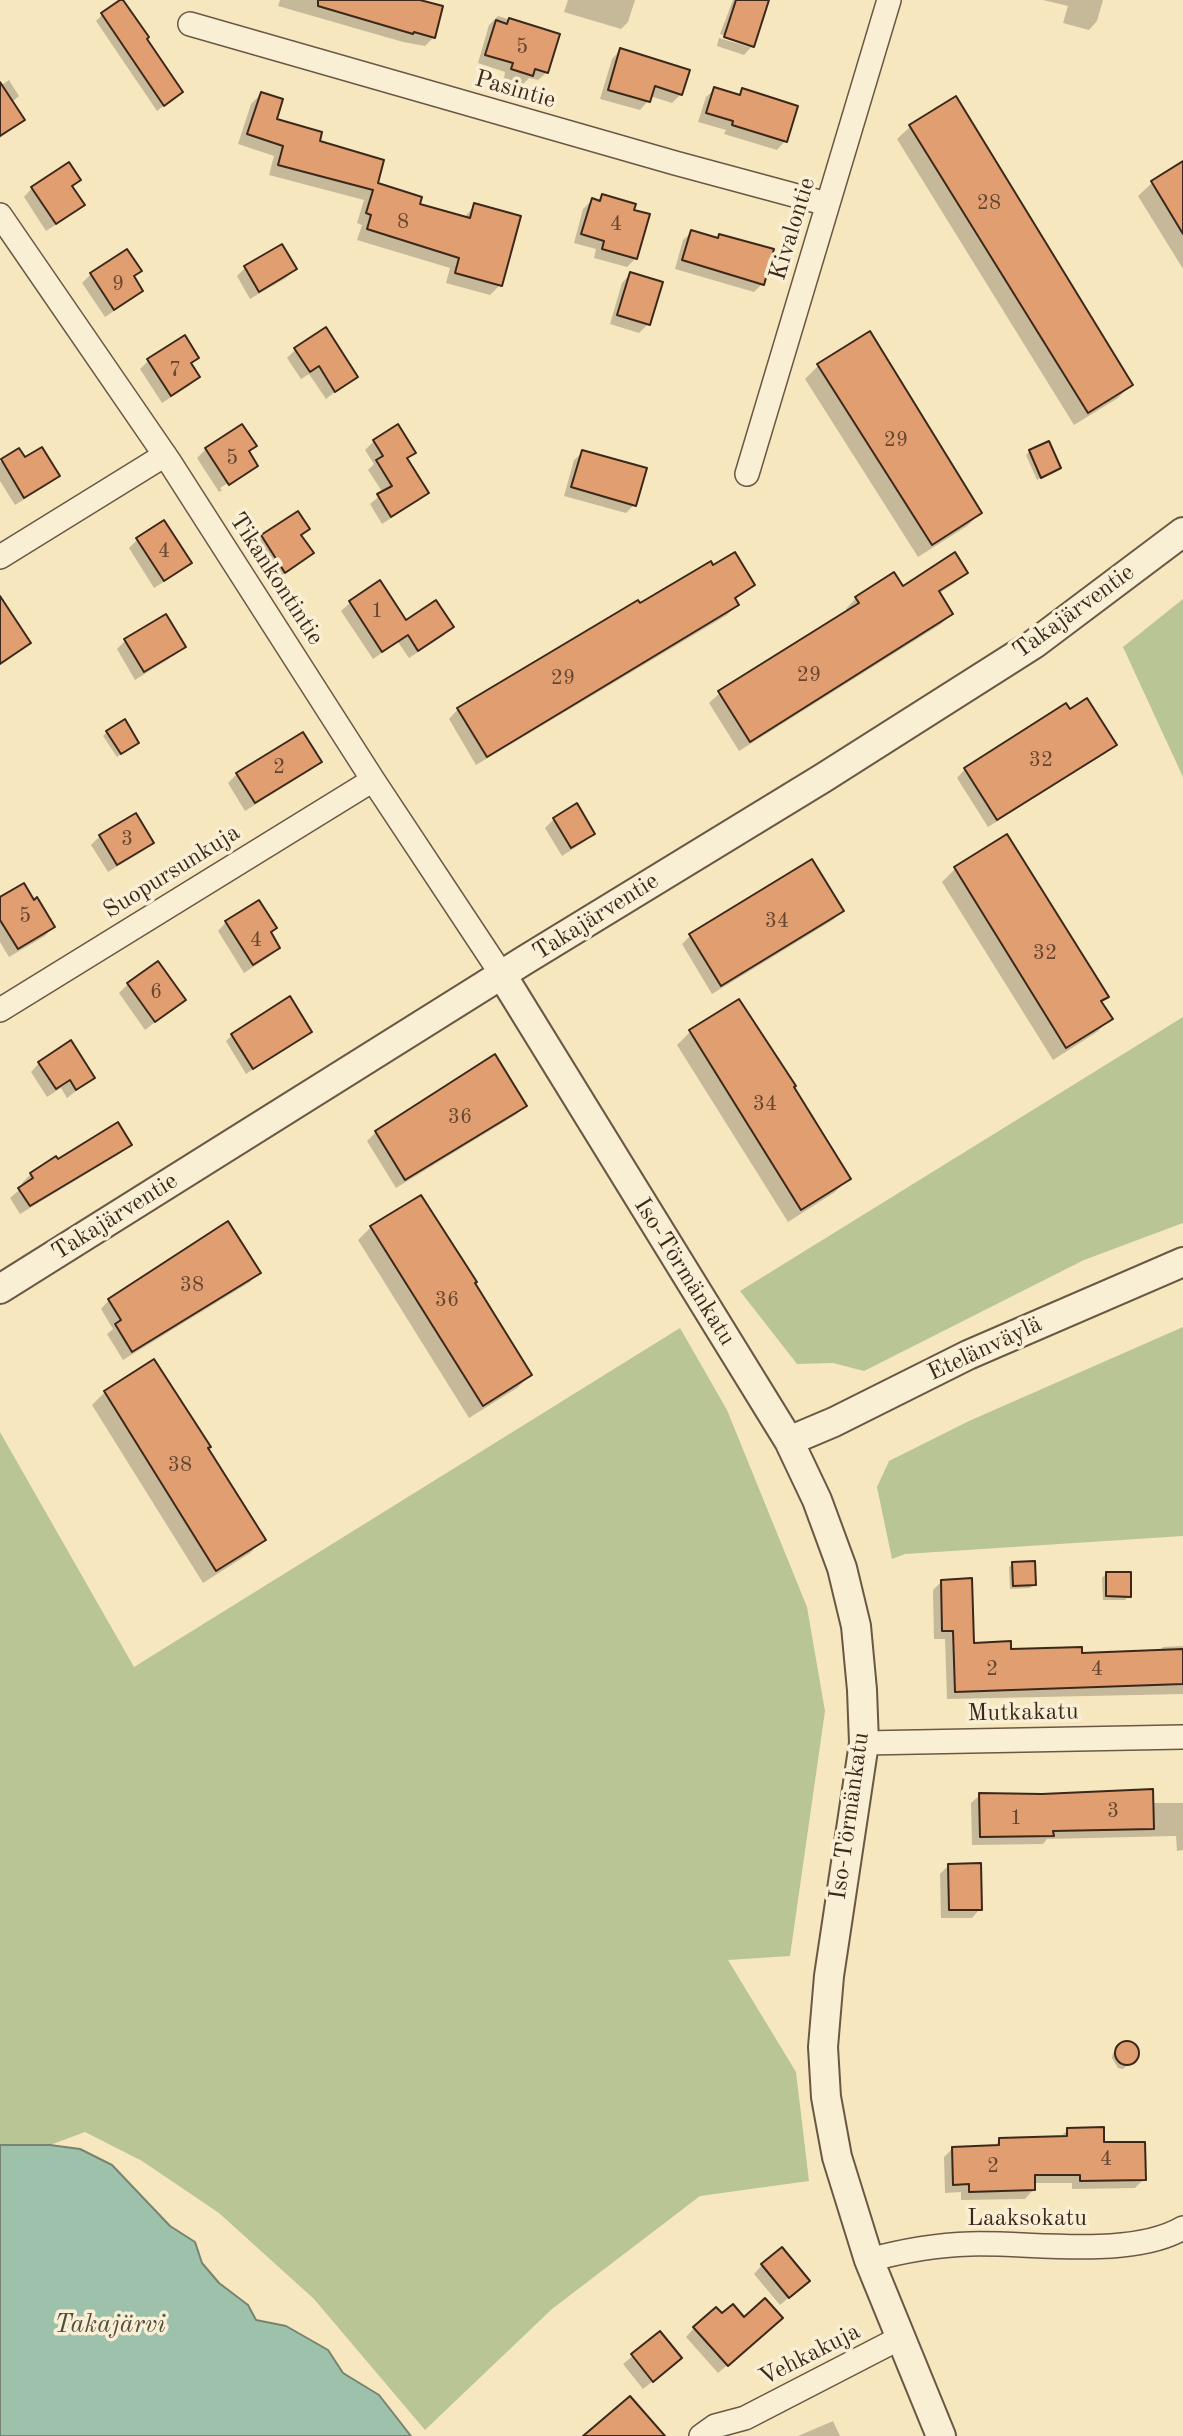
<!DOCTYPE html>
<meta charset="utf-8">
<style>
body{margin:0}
canvas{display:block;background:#f6e7bf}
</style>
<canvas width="1183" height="2436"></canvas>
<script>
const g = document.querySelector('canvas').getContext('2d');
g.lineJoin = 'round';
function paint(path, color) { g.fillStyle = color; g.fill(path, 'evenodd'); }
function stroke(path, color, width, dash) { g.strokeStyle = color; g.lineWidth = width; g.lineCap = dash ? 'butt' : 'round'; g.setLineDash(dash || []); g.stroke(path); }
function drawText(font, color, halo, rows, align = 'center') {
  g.font = font + ' "Old Standard TT",serif'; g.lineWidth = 7; g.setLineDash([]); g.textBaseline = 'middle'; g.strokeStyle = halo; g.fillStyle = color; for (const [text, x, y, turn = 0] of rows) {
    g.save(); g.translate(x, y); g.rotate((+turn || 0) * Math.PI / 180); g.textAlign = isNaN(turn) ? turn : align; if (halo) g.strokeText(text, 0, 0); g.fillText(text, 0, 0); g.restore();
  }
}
paint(new Path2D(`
 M1183 599V777L1123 647Z
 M1183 1017V1223L1084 1260 864 1371 833 1363 797 1364 740 1291Z
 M1183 1327V1536L905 1554 892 1559 877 1487 889 1461 969 1421Z
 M680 1328 727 1410 807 1607 825 1711 790 1956 728 1960 796 2072 809 2181 700 2196 552 2309 425 2430 314 2299 219 2213 142 2161 85 2132 50 2145H0V1432L134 1667Z`), '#b9c694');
const water = new Path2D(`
 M0 2145H50L80 2149 112 2165 170 2226 195 2242 202 2263 219 2283 248 2305 256 2320 286 2326 328 2350 343 2373 379 2395 411 2436H0Z`);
paint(water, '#9ec1ac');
stroke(water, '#778472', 2);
paint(new Path2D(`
 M280 0H413L434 37 425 46 403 42 278 6Z
 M568 0H635L628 22 621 29 564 12Z
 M733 0H762L752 46 744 55 717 46 719 38 750 47V44L720 34Z
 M1043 0H1103L1097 21 1089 30 1063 23 1068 6Z
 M102 15 145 39 174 98 157 111 96 21Z
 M498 16 558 35 547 72 538 80 529 78 523 84 504 78 505 72 478 63 489 25Z
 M620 50 681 94 672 103 650 96 648 101 640 110 600 99 612 59Z
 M9 80 19 96 11 103 23 120 0 138V86Z
 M715 89 737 96 742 90 785 141 777 150 724 134 726 130 698 122 706 97Z
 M261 94 275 120 317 142 376 184 418 205 464 218 475 205 500 285 490 295 446 283 450 268 357 240 362 225 357 223 364 200 269 175 274 156 238 144 251 104Z
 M911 126 1131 384 1118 398 1074 425 897 139Z
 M1183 164V269L1138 196 1152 183Z
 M79 180 71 188 83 204 74 213 46 231 24 197 32 188Z
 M602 196 632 211 636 258 627 267 594 258 596 249 574 243 583 209 592 200 596 202Z
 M692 232 716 239 719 236 762 284 754 292 675 269 683 240Z
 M245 268 295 269 286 278 250 299 237 276Z
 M140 271 133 278 141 291 132 299 105 317 82 283 91 274Z
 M630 274 648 324 639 333 610 324 622 283Z
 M296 349 356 376 326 399 309 374 301 379 287 358Z
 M197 357 190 364 198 377 189 386 162 403 140 369 148 361Z
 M818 366 980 513 967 526 918 557 805 379Z
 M374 441 414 452 406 460 427 493 418 501 382 524 370 504 383 493 368 470 374 464 365 450Z
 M255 446 247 453 256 465 248 473V470L220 488 222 490 219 492 197 458 206 449Z
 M18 450 24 460 57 476 49 484 15 505 0 481V462Z
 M1030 451 1059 468 1037 480 1026 455Z
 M583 452 634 505 626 513 564 496 574 460Z
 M308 529 300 537 311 553 276 580 254 545 262 537Z
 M137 540 189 563 181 571 154 588 129 548Z
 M965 573 955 583 938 594 951 614 941 624 739 751 709 703 720 693 848 612 846 609 856 598 893 575 902 588Z
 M380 583 406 622 452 627 443 636 409 658 398 642 373 659 341 611 350 603Z
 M753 585 734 600 737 605 727 615 476 765 449 719 458 709 640 606Z
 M125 641 184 647 175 655 135 680 117 649Z
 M1070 711 1114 745 1106 753 988 827 957 778 965 769Z
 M107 732 133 746 117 757 103 736Z
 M319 762 311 770 245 811 228 783 237 774Z
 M576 805 593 834 584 842 562 856 545 828 554 819Z
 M100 836 152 843 143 851 108 872 91 845Z
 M1006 836 1106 996 1100 1002 1110 1019 1097 1032 1053 1060 942 882 955 869Z
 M0 899 53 927 45 936 9 957 0 942Z
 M842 911 833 920 712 994 682 944 690 936Z
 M226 922 269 934 278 948 270 956 244 973 218 931Z
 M128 984 184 1000 145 1030 119 993Z
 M310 1031 246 1074 226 1041 232 1035Z
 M690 1032 792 1088 848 1179 835 1192 788 1222 677 1045Z
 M39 1063 93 1078 67 1098 61 1088 47 1097 31 1072Z
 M525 1105 517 1114 396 1188 367 1141 376 1132Z
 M130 1145 121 1153 20 1214 10 1198 24 1186 22 1183 31 1174Z
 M371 1227 473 1284 530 1375 517 1388 469 1418 358 1240Z
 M258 1273 250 1282 123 1360 107 1334 113 1329 101 1309 109 1300Z
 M105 1392 263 1540 250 1553 203 1583 92 1405Z
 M1013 1564 1034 1584 1030 1588 1010 1589 1009 1567Z
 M1106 1574 1129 1596 1125 1600H1103L1102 1578Z
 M942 1581 973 1645 1010 1651 1080 1655 1158 1652 1163 1647 1183 1646V1694L947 1699 945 1639H934L933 1590Z
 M980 1795 1042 1796 1151 1803H1183V1850L1177 1851 1176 1836 1047 1839 1043 1844 972 1845 971 1803Z
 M948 1866 980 1909 972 1918H941L940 1874Z
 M1128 2043 1136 2048V2058L1123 2069 1118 2068 1112 2058 1113 2053Z
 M1068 2130 1103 2144 1144 2179 1135 2188 1072 2189V2183H1033V2190L1025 2199 961 2200V2192L945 2193 944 2157 953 2148 993 2147 1000 2140 1059 2138Z
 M762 2265 808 2281 780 2305 754 2274Z
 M744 2319 772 2327 718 2373 686 2337 694 2328Z
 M660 2334 671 2367 643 2389 623 2364Z
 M833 2421 840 2436H798Z`), '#0003');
const building = new Path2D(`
 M120 0H123L149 37 147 39 183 92 164 106 101 13Z
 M318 0H420L443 6 435 38 414 32 413 34 318 6Z
 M736 0H769L754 47 724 37Z
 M509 18 560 34 548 73 535 69 533 76 511 69 513 63 485 55 496 20 507 24Z
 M620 48 690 70 682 95 655 86 650 102 608 90Z
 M0 82 25 120 0 136Z
 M714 87 740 95 742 88 798 106 787 142 732 125 733 121 706 113Z
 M261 92 283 99 277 119 322 132 320 141 384 160 378 183 422 197 420 204 470 218 474 203 521 216 502 286 455 273 459 258 367 229 371 215 366 213 373 190 278 165 283 146 247 134Z
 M956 96 1133 385 1088 413 909 125Z
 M1183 161V234L1151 181Z
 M69 162 81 180 72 186 85 205 56 224 31 187Z
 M602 194 636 204 634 210 650 214 637 259 602 249 604 241 581 234 592 198 600 201Z
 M691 230 718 238 719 234 774 249 764 285 682 260Z
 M282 244 297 269 259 292 244 266Z
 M127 249 142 271 134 276 143 291 114 310 90 273Z
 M630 272 663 282 650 325 617 315Z
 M326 327 358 377 335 392 319 366 310 372 294 348Z
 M870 331 982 513 932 545 817 364Z
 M185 335 199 358 191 363 200 377 171 396 147 359Z
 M242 424 257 446 249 451 258 466 229 485 205 448Z
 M398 424 416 453 407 458 429 493 391 517 377 494 392 486 376 460 383 456 373 440Z
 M1049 441 1061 468 1041 478 1029 450Z
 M42 447 60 476 24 498 1 459 19 448 25 457Z
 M582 450 647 468 636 506 571 487Z
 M298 511 310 529 301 535 314 553 285 573 261 535Z
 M164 520 192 563 164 581 136 538Z
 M735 552 755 585 735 598 739 605 487 757 457 708 638 600 640 603 711 561 713 565Z
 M955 552 968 573 939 591 953 614 750 742 718 691 859 603 855 597 894 572 903 586Z
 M380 580 406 620 436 600 454 627 418 651 408 635 382 652 349 601Z
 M0 596 31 643 0 664Z
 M166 614 186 647 144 672 124 639Z
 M1087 698 1117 745 997 820 964 768 1066 703 1070 709Z
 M125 719 139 743 121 754 106 731Z
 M303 732 322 762 255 803 236 773Z
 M577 803 595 834 571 848 553 818Z
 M136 813 154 843 117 865 99 835Z
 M1007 834 1109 997 1101 1001 1113 1019 1066 1048 954 867Z
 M812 859 844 911 721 986 689 934Z
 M24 883 34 900 37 897 55 927 18 949 0 920V897Z
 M259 900 277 928 271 932 280 948 253 965 225 921Z
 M158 961 186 1000 155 1022 127 983Z
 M290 996 312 1032 253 1069 231 1034Z
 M739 999 796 1086 794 1087 851 1179 801 1210 689 1030Z
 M71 1040 95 1078 76 1090 70 1080 56 1089 38 1062Z
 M495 1054 527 1106 405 1180 375 1131Z
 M118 1122 132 1145 30 1206 18 1188 33 1178 30 1173 56 1156 58 1159Z
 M421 1195 477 1282 475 1283 532 1375 483 1406 370 1226Z
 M228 1221 261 1273 132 1352 115 1324 121 1320 108 1299Z
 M154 1359 211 1447 208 1448 266 1540 216 1571 104 1391Z
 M1035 1561 1036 1585 1013 1586 1012 1562Z
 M1106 1572H1131V1597L1106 1596Z
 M972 1578 974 1643 1011 1641V1649L1082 1647V1653L1183 1649V1684L955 1692 953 1631H942L941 1580Z
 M1153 1789 1154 1829 1053 1831 1054 1836 980 1837 979 1793 1042 1794Z
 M981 1863 982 1910H949L948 1864Z
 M1115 2053a12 12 0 1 1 24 0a12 12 0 1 1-24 0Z
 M1104 2127V2142H1145L1146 2180 1080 2181V2175H1035V2190L969 2192V2184L953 2185 952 2147 999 2145V2138L1067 2136V2128Z
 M782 2247 810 2281 789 2298 761 2264Z
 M765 2298 783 2318 728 2366 693 2327 716 2307 722 2313 733 2304 744 2317Z
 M660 2331 682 2358 653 2382 631 2354Z
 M630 2396 665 2436H583Z`);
paint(building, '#e19e71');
stroke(building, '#3c281b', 2);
const minor = new Path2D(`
 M190 24 675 163 827 204
 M0 215 169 461 373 780 502 975
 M747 474 889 0
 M0 557 165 455
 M0 1010 373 780
 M864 1743 1183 1737
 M869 2260C902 2251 935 2245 970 2244 1031 2242 1130 2259 1183 2228
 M701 2436 715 2426 745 2418 900 2338`);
const tertiary = new Path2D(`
 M502 975 789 1441 817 1500 842 1568 856 1626 862 1690 864 1743 829 1976 823 2047 826 2097 837 2157 869 2260 941 2436
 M0 1289 525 960 823 778 1034 644 1183 532
 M789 1441 834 1422 968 1355 1183 1262`);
stroke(minor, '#6a5844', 26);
stroke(tertiary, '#6a5844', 32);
stroke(minor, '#f9efd5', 23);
stroke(tertiary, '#f9efd5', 28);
drawText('21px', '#654630', null, [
 ["5",522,47],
 ["28",989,203],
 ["8",403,222],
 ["4",616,224],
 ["9",118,284],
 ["7",175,370],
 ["29",896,440],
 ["5",232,458],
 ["4",164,551],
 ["1",377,611],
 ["29",809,675],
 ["29",563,678],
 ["32",1041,760],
 ["2",279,767],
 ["3",127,839],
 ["5",25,916],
 ["34",777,921],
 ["4",256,940],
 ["32",1045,953],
 ["6",156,992],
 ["34",765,1104],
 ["36",460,1117],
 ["38",192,1285],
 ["36",447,1300],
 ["38",180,1465],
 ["2",992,1669],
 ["4",1097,1669],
 ["3",1113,1811],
 ["1",1016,1818],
 ["4",1106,2159],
 ["2",993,2166]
]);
drawText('24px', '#3c281b', '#f9efd5', [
 ["Pasintie",515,90,16],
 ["Kivalontie",793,229,-73],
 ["Tikankontintie",276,579,57],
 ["Takajärventie",1074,612,-36],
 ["Suopursunkuja",172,872,-32],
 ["Takajärventie",596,917,-32],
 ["Takajärventie",115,1217,-32],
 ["Iso-Törmänkatu",684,1272,58],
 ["Etelänväylä",985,1349,-25],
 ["Mutkakatu",1023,1713,-1],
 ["Iso-Törmänkatu",850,1816,-82],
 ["Laaksokatu",1027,2219],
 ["Vehkakuja",810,2355,-27]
]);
drawText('italic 26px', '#544e3f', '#f9efd5', [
 ["Takajärvi",110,2325]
]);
</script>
